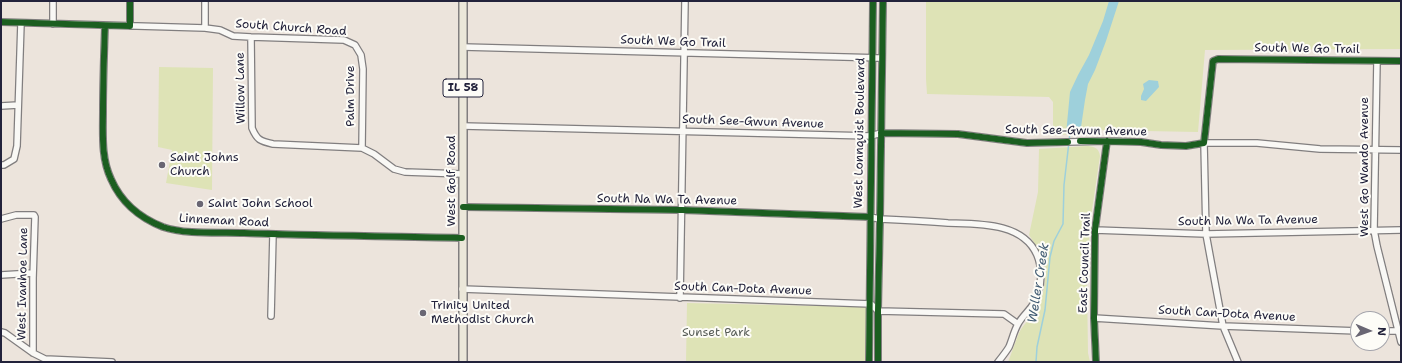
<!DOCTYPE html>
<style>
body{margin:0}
#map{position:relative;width:1402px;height:363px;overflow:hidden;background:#ece4dc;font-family:"Shantell Sans",sans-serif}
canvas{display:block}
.frame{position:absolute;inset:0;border:2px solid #22223b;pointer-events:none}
.north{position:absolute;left:1350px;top:311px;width:40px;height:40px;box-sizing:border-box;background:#fdfcf7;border:1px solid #a5a5ac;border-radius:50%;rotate:92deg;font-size:11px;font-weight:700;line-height:16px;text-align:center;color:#22223b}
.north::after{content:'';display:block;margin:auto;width:14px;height:18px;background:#696673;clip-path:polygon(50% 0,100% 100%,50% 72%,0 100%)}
</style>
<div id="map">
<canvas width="1402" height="363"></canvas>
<div class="frame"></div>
<div class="north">N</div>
</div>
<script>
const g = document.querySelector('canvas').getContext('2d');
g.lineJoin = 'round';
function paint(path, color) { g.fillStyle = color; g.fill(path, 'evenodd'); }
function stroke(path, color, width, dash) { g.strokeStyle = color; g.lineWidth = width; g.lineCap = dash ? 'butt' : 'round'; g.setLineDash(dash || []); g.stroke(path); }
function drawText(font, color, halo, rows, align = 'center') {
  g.font = font + ' "Shantell Sans",sans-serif'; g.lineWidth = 4; g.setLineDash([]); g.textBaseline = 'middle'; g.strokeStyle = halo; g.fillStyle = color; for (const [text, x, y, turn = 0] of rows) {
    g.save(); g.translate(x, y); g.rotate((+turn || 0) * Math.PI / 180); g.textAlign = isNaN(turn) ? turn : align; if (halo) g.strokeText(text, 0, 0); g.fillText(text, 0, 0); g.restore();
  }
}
paint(new Path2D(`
 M926 1H1401V49L1205 50 1198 132 1092 130 1080 134 1053 135V102L1049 97 927 94 926 79Z
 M159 67 213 68 212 190 166 183 172 150 158 147Z
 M1088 146C1096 147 1099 149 1100 156L1090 223 1087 283 1088 353 1090 362H1008C1012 352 1015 342 1019 333 1023 324 1033 317 1037 308 1051 280 1046 259 1029 235L1038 192 1039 149Z
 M687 303 864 307 867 308V362H686Z`), '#dee3b6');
paint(new Path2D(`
 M1109 1H1119L1106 41 1095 70 1088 84 1085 100 1080 134H1066L1070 92 1078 75 1089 55 1103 21Z
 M1149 80 1158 81 1159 87 1146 101 1141 100V96L1144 89 1143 84Z`), '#9ed0db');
stroke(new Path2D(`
 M1036 362 1037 347 1045 310 1050 257 1054 241 1063 224 1064 185 1070 133`), '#9ed0db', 1.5);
const minor = new Path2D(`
 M1 22 205 28 220 30 233 36 251 37 344 40 355 45 361 55 363 69 362 148
 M53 24V1
 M105 26C104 54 103 82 103 111 103 134 101 158 111 179 121 202 140 218 163 227 186 235 220 232 244 233 317 236 390 236 462 238
 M130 26V1
 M205 28V1
 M251 37 252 128C257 140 260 141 273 144L362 148 374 154 394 169 405 172 463 174
 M463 47 882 58
 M1377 61 1374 230 1377 246 1401 342
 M1 106 18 105
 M463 126 871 136 881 133 958 134 1027 143 1107 141 1141 142 1161 145 1186 146 1204 143H1257L1320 149 1401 150
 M1 165H4L14 159 17 146 21 23
 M463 207 682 210 870 217 880 219C903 220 925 221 948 223 978 224 1023 222 1037 255 1042 267 1042 282 1038 294 1035 307 1024 313 1018 324 1014 331 1012 340 1009 347 1006 352 1002 357 998 362
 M1 219 16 215H34L35 217 33 278V353
 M1095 230 1206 234 1401 230
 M1 275 33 273
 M462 289 871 304 878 311 1004 314 1018 324
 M680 298 685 1
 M271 316 273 234
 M1094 318 1223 326 1358 331
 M1382 331H1401
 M1 332 5 333 33 353 45 359 112 362
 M869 362 873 1
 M878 362V311L880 219 883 1
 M1096 362 1094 318 1095 230 1107 141
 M1238 362 1223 326 1206 234 1204 143 1213 61 1218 59 1401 61`);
const major = new Path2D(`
 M463 362V1`);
stroke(minor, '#817e7f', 8);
stroke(major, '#817e7f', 10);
stroke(minor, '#f9f8f5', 5.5);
stroke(major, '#ebe7d9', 7);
stroke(new Path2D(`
 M1 22 130 26V1
 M105 26C104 54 103 82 103 111 103 134 101 158 111 179 121 202 140 218 163 227 186 235 220 232 244 233 317 236 390 236 462 238
 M881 133 958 134 1027 143 1068 142
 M1080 141 1141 142 1161 145 1186 146 1204 143 1213 61 1218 59 1401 61
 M463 207 682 210 870 217
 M869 362 873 1
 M878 362V311L880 219 883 1
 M1096 362 1094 318 1095 230 1107 141`), '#1b5e20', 6);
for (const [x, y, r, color] of [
 [162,165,4,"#696673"],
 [200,204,4,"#696673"],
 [423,313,4,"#696673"]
]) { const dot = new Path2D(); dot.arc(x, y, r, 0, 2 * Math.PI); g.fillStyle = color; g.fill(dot); stroke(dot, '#fdfcf7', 1.5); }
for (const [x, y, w] of [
 [463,88,40]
]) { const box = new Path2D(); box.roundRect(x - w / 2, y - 9, w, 18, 3); g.fillStyle = '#fdfcf7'; g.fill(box); stroke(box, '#22223b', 1); }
drawText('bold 11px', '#22223b', null, [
 ["IL 58",463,88]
]);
drawText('12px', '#22223b', '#fdfcf7', [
 ["South Church Road",291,28,4],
 ["South We Go Trail",673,42,2],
 ["South We Go Trail",1307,49,1],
 ["Willow Lane",241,88,-91],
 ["Palm Drive",351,96,-90],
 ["South See-Gwun Avenue",753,122,2],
 ["South See-Gwun Avenue",1076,131,1],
 ["West Lonnquist Boulevard",860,133,-89],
 ["West Go Wando Avenue",1365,167,-90],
 ["West Golf Road",452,181,-90],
 ["South Na Wa Ta Avenue",667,200,1],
 ["Linneman Road",224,221,3],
 ["South Na Wa Ta Avenue",1248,221,-1],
 ["East Council Trail",1085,263,-88],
 ["West Ivanhoe Lane",23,284,-89],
 ["South Can-Dota Avenue",743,289,2],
 ["South Can-Dota Avenue",1227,314,3]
]);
drawText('12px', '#22223b', '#fdfcf7', [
 ["Saint Johns",170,158],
 ["Church",170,172],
 ["Saint John School",208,204],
 ["Trinity United",431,306],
 ["Methodist Church",431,320]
], 'left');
drawText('12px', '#575c57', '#fdfcf7', [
 ["Sunset Park",716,333]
]);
drawText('italic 13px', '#425c73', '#fdfcf7', [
 ["Weller Creek",1039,283,-81]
]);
</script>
